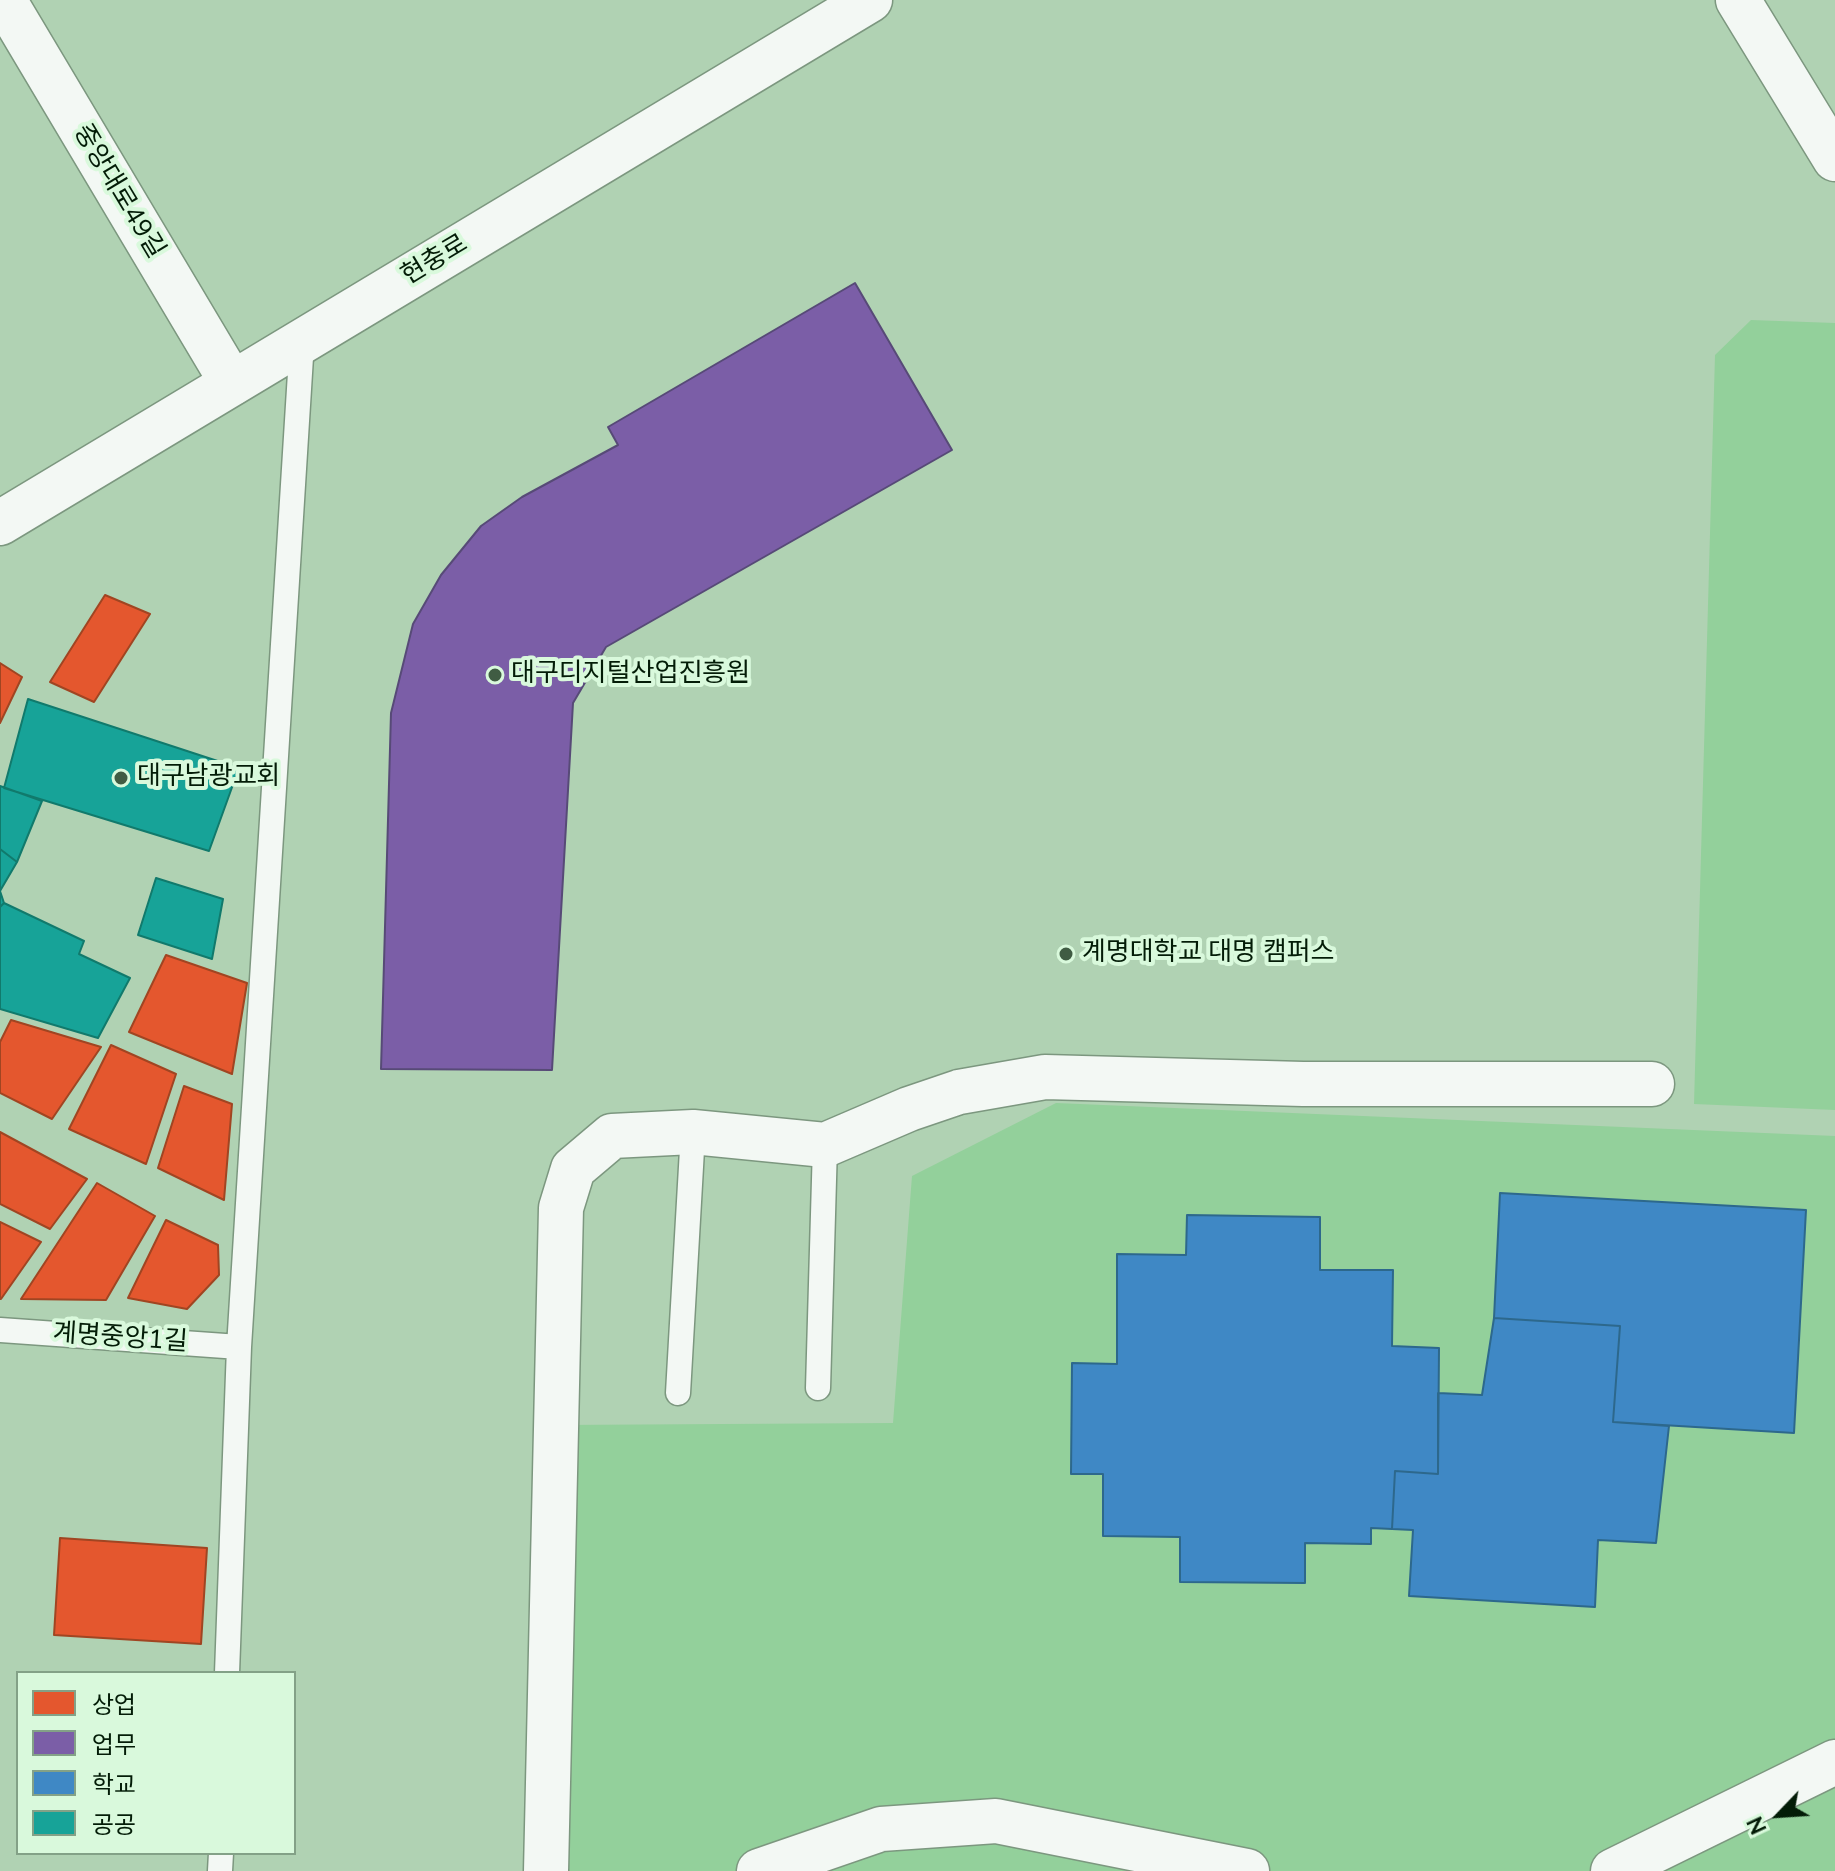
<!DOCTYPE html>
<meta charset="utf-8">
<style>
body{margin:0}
#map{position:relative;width:1835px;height:1871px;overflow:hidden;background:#b0d2b3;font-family:"Nunito Sans","Noto Sans KR",sans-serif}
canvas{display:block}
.legend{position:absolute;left:16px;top:1671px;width:280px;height:184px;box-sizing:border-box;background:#d9f9dc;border:2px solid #83a187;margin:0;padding:10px 14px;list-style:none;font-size:24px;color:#031c07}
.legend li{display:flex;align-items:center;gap:16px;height:40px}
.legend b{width:40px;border:2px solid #83a187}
.north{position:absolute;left:1739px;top:1775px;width:80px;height:80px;-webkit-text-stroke:6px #d9f9dc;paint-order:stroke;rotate:245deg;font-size:22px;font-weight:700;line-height:32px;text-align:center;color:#031c07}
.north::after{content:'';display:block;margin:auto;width:28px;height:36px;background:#031c07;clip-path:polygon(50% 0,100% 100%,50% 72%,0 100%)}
</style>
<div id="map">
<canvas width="1835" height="1871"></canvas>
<ul class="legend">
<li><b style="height:22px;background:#e4572e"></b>상업</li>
<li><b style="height:22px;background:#7b5ea7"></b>업무</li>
<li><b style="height:22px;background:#3f88c5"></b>학교</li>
<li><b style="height:22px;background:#17a398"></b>공공</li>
</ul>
<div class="north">N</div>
</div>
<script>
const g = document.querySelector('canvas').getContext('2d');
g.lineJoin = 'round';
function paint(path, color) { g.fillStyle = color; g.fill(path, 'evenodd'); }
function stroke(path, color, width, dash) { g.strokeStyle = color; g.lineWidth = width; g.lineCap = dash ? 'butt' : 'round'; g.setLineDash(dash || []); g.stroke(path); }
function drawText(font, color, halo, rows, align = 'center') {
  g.font = font + ' "Nunito Sans","Noto Sans KR",sans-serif'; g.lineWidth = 8; g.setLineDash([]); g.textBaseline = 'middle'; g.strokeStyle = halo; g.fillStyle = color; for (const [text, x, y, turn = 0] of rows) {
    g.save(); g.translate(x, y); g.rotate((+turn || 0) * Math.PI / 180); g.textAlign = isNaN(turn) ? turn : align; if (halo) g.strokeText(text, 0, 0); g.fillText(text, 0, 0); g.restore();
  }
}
paint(new Path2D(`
 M1751 320 1835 323V1110L1694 1104 1715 355Z
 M1056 1103 1835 1136V1871H546L556 1425 893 1423 912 1176Z`), '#93d09b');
const shops = new Path2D(`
 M105 595 150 614 94 702 50 682Z
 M0 663 22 677 0 723Z
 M166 955 247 983 232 1074 129 1032Z
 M11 1020 101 1047 52 1119 0 1093V1042Z
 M111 1045 176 1074 146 1164 69 1129Z
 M184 1086 232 1104 224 1200 158 1168Z
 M0 1132 87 1179 50 1229 0 1204Z
 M97 1183 155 1216 106 1300 21 1299Z
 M166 1220 218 1245 219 1275 187 1309 128 1298Z
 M0 1222 41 1242 1 1299H0Z
 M60 1538 207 1548 201 1644 54 1635Z`);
paint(shops, '#e4572e');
stroke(shops, '#a04522', 2);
const offices = new Path2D(`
 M855 283 952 450 606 647 573 703 552 1070 381 1069 391 713 413 624 441 575 481 526 522 497 618 445 608 427Z`);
paint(offices, '#7b5ea7');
stroke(offices, '#574a77', 2);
const schools = new Path2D(`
 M1500 1193 1806 1210 1794 1433 1613 1422 1620 1326 1494 1318Z
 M1187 1215 1320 1217V1270H1393L1392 1346 1439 1348 1438 1474 1395 1471 1392 1529 1371 1528V1544L1305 1543V1583L1180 1582V1537L1103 1536V1474H1071L1072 1363 1117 1364V1254L1186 1255Z
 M1494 1318 1620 1326 1613 1422 1669 1426 1656 1543 1598 1540 1595 1607 1409 1596 1413 1530 1392 1529 1395 1471 1438 1474V1393L1482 1395Z`);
paint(schools, '#3f88c5');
stroke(schools, '#2d688c', 2);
const public = new Path2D(`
 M28 699 239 768 209 851 4 788Z
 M0 786 42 801 17 862 0 849Z
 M0 849 17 862 0 891 4 903 0 907Z
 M156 878 223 899 212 959 138 935Z
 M4 903 84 941 79 954 130 978 98 1038 0 1009V907Z`);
paint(public, '#17a398');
stroke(public, '#117a6c', 2);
const service = new Path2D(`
 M0 1330 239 1347
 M818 1388 825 1145
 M678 1393 693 1132
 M227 1673 239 1347 302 341
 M220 1871 221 1853`);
const minor = new Path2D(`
 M4 0 232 383
 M1738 0 1835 159
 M546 1871 561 1208 573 1169 612 1136 693 1132 825 1145 909 1109 959 1092 1045 1077 1303 1084H1652
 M759 1871 881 1829 996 1821 1247 1871
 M1613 1871 1835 1762`);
const secondary = new Path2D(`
 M0 523 870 0`);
stroke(service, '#7c977f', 27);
stroke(minor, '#7c977f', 47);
stroke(secondary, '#7c977f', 47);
stroke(service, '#f3f8f4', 24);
stroke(minor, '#f3f8f4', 44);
stroke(secondary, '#f3f8f4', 44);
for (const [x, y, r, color] of [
 [495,675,8,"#405c43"],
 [121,778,8,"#405c43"],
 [1066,954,8,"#405c43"]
]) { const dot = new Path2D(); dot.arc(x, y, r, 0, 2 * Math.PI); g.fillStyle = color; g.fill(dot); stroke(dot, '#d9f9dc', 3); }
drawText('26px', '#031c07', '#d9f9dc', [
 ["중앙대로49길",118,192,59],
 ["현충로",435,261,-31],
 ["계명중앙1길",120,1339,4]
]);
drawText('26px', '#031c07', '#d9f9dc', [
 ["대구디지털산업진흥원",511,675],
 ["대구남광교회",137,778],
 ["계명대학교 대명 캠퍼스",1082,954]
], 'left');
</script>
